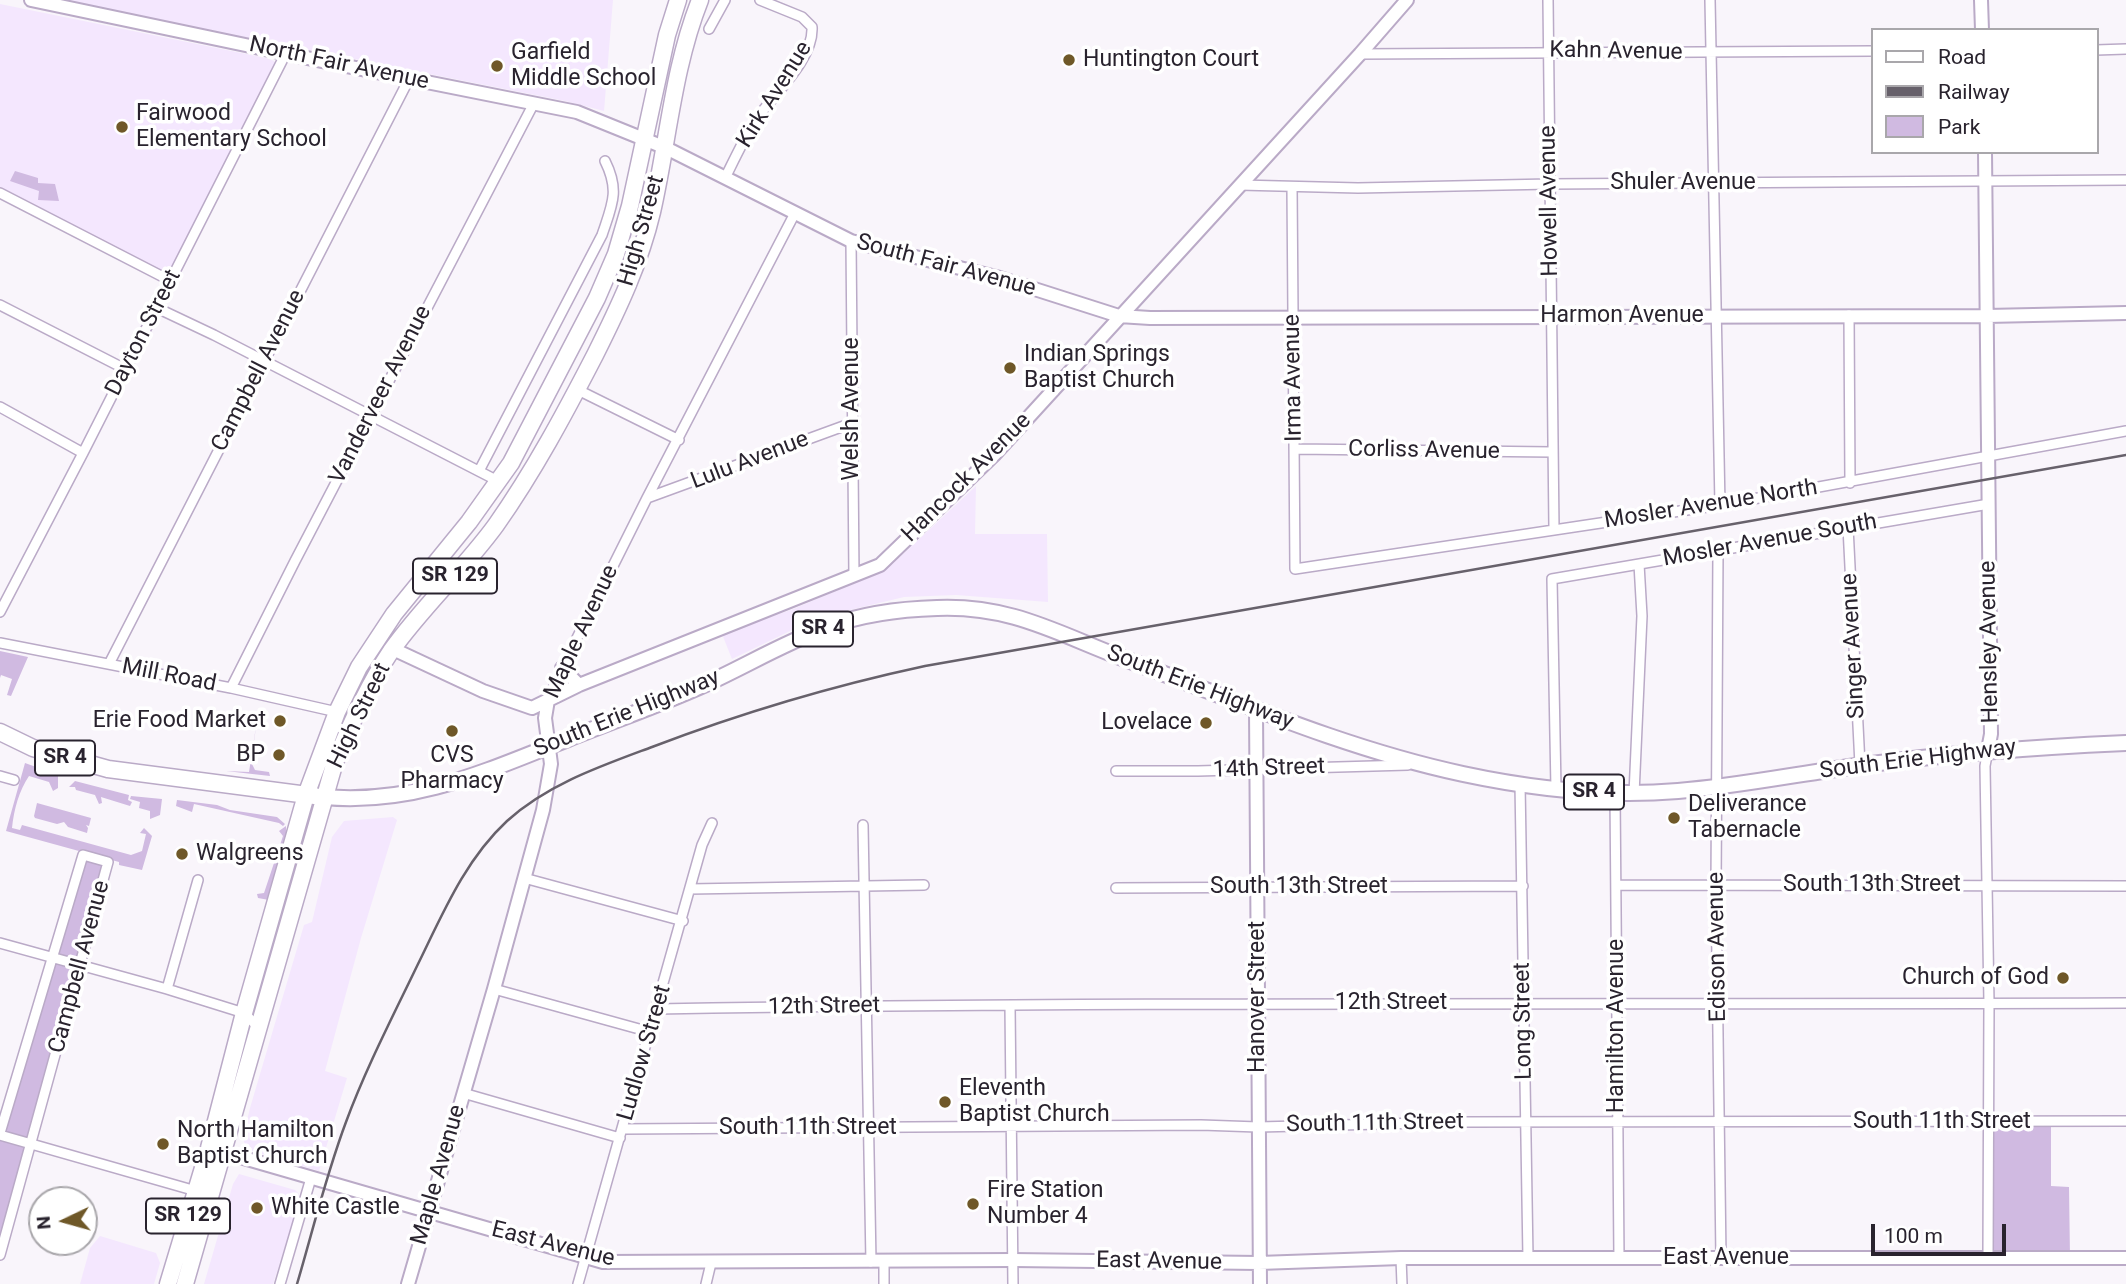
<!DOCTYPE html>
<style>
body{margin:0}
#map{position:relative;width:2126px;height:1284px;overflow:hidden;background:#f9f5fb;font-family:Roboto,sans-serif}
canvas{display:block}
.legend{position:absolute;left:1871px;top:28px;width:228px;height:126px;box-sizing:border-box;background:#fff;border:2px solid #a9a7ab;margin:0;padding:9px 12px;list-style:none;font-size:21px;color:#29232e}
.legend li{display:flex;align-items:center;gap:14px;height:35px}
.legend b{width:35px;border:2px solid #a9a7ab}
.north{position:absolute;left:28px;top:1186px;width:70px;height:70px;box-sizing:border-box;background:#fff;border:2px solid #a9a7ab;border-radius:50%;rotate:265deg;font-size:19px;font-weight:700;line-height:28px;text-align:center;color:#29232e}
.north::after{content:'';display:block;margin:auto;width:24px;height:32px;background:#6f5828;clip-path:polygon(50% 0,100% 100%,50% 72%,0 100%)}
.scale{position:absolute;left:1871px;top:1224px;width:135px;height:32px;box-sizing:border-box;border:4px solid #29232e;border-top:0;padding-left:9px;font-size:21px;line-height:24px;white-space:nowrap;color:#29232e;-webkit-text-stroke:5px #fff;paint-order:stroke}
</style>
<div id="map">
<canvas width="2126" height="1284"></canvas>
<ul class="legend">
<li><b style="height:9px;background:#fff"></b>Road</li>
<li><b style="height:9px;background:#67616b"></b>Railway</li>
<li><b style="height:19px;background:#d0bae1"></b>Park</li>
</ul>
<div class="north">N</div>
<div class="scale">100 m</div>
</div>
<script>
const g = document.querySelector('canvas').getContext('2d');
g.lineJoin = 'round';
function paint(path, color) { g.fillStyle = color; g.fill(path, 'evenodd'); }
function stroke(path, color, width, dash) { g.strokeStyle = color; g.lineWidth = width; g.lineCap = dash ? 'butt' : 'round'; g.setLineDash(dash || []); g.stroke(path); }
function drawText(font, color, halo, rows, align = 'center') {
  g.font = font + ' Roboto,sans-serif'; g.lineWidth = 7; g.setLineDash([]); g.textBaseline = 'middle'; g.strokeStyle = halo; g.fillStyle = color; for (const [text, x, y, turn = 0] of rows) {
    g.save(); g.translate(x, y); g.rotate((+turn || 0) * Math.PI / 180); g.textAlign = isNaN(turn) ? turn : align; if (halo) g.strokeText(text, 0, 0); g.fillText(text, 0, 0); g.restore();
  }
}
paint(new Path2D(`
 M58 0H613L604 111 565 101Z
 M0 4 266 58 274 61 276 66 171 271 165 272 0 188Z
 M976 486 975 534H1047L1048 602 956 595 904 597 817 618 732 659 722 634 793 609 887 569Z
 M393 817 397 820 361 938 325 1071 347 1078 319 1171 246 1149 243 1137 250 1108 304 925 312 922 332 837 344 821Z
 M239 1174 295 1190 299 1194 295 1216 273 1284H204L233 1184Z
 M100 1236 156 1253 160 1263 154 1284H80L90 1248Z`), '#f4e7fe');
paint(new Path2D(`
 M15 171 38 178V183L55 184 59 201 38 200 39 191 10 181Z
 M0 651 28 657 11 696 7 695 12 679 1 675 0 678Z
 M257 720 251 762 255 770 269 772 270 776 226 771 249 772Z
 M25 763 58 775V788L53 791 49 782 29 776C19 791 14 809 12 828L20 830 22 825 131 855 142 851 146 834 140 833 144 828 152 836 142 870 119 865V862L6 831Z
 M75 781 129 795 128 800 132 802 130 806 101 797 102 803 99 804 95 795 76 790 75 787H69Z
 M131 796 162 799 160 815 150 819V811L139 808 140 802 130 799Z
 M177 800 217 805 230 810 277 817 285 824 283 826 279 823 194 804 192 812 176 806Z
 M37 803 91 818 89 826 86 825 88 828 87 833 68 827 64 822 57 824 35 818 34 816Z
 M286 826V838L269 900 258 898 257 894 264 893 283 836 279 831Z
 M83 855 108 862 0 1255V1133Z
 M1987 1121H2051V1186L2069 1187 2070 1257 1988 1256Z`), '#d0bae1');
const street = new Path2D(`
 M1548 0 1554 528
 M1710 0 1720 505
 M709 29 725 0
 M2096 50 2126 49
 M1360 54 1872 51
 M725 178C734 160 743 141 753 124 770 97 814 61 812 27L802 17 760 0
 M1240 185 1358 188 1550 184 2126 180
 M1292 187 1295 569 1720 505 2126 431
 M0 193 171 281
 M851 241 854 576
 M0 305 125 369
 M157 308 214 335 498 481
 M1849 315 1850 483
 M576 389 679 440
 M0 407 83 453
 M1295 449 1552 452
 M479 471 602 235C612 205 620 191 605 161
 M647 498 852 423
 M1848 527 1860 765
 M1718 552 1716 886 1721 1258
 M0 612 83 453 286 53
 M0 643 231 688 337 712
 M109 664 409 79
 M231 688 295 561 534 103
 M548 700 562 668 647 498 795 213
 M1116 771H1198L1408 765
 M0 776 14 780
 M1520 784 1528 1258
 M1556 789 1552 579 1989 504
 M1615 794 1619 1258
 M1634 794 1642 616 1639 564
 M863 825 871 1262
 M524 878 683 921
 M1617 885 2126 886
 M1116 888 1523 886
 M690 889 924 885
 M0 943 167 989 244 1013 259 1028
 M167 989 198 880
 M494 989 650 1032
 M1010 1006 1013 1284
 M657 1009C1146 1001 1636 1005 2126 1003
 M463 1093 620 1138
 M623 1129 1201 1125 1258 1127 1463 1122 2126 1121
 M0 1133 83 855 108 862 0 1255
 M0 1135 196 1191
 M1988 1256 1989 1003 1985 766 1988 750
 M1401 1258 1402 1284
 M884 1262V1284
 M280 1284 311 1178
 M578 1284 702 845 712 823
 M706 1284 711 1263`);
const secondary = new Path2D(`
 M31 0 331 63 577 112 666 148 851 241 1000 278 1119 316 1150 318 1987 316 2126 313
 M1981 0 1982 30
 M1985 152 1991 734 1988 750
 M393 649 483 691 532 708 579 685 880 565 994 455 1360 54 1407 0
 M562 668 579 685
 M1256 710 1260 1284
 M216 1150 603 1262 1013 1260 1259 1263 1401 1258H2126
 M408 1284 494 989 543 810 551 764 545 718 548 700`);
const primary = new Path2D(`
 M324 797C415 805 486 771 568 739 615 720 662 704 708 683 747 665 786 642 827 627 862 614 900 609 937 608 1012 605 1058 634 1125 659 1237 701 1346 749 1463 774 1533 789 1607 797 1678 791 1740 786 1802 773 1864 765 1951 753 2038 747 2126 743`);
const highway = new Path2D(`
 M0 732 33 748 108 769 315 796
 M168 1284 209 1148 244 1013 306 795 337 712 359 667 394 614 469 522 511 463 597 298 616 254 630 206 667 35 678 0
 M185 1284 334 765C350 725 367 687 391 651 423 606 464 569 496 525 534 471 565 413 595 355 618 309 640 263 652 212 668 142 673 68 700 0`);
stroke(street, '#baaac7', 12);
stroke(secondary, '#baaac7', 16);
stroke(primary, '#baaac7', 18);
stroke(highway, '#baaac7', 19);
stroke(street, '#fff', 9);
stroke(secondary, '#fff', 12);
stroke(primary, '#fff', 14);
stroke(highway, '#fff', 16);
stroke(new Path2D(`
 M297 1284C313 1230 326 1175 346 1122 366 1068 393 1016 418 964 443 913 465 860 507 821 548 784 601 766 652 747 741 713 832 686 925 666L2126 455`), '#67616b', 2.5);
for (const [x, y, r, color] of [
 [1069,60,7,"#6f5828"],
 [497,66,7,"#6f5828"],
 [122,127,7,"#6f5828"],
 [1010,368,7,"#6f5828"],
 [280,721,7,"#6f5828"],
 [1206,723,7,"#6f5828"],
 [452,731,7,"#6f5828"],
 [279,755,7,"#6f5828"],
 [1674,818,7,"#6f5828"],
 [182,854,7,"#6f5828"],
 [2063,978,7,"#6f5828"],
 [945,1102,7,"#6f5828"],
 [163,1144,7,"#6f5828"],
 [973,1204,7,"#6f5828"],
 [257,1208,7,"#6f5828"]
]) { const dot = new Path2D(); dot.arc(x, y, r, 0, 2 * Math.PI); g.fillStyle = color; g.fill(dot); stroke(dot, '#fff', 2.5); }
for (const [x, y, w] of [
 [455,576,84],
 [823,629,60],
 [65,758,60],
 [1594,792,60],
 [188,1216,84]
]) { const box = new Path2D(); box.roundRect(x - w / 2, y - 17.5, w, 35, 5); g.fillStyle = '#fff'; g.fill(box); stroke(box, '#29232e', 2); }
drawText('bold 21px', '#29232e', null, [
 ["SR 129",455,576],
 ["SR 4",823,629],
 ["SR 4",65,758],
 ["SR 4",1594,792],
 ["SR 129",188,1216]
]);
drawText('23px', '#29232e', '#fff', [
 ["Kahn Avenue",1616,52,1],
 ["North Fair Avenue",339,64,12],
 ["Kirk Avenue",775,95,-58],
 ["Shuler Avenue",1683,183],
 ["Howell Avenue",1550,201,-91],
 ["High Street",642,231,-74],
 ["South Fair Avenue",946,266,15],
 ["Harmon Avenue",1622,316],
 ["Dayton Street",144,333,-63],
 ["Campbell Avenue",259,371,-63],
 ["Irma Avenue",1294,378,-91],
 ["Vanderveer Avenue",381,395,-63],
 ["Welsh Avenue",852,409,-90],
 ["Corliss Avenue",1424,451,1],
 ["Lulu Avenue",750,461,-21],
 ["Hancock Avenue",967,478,-45],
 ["Mosler Avenue North",1711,505,-9],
 ["Mosler Avenue South",1770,541,-10],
 ["Maple Avenue",582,632,-65],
 ["Hensley Avenue",1990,642,-91],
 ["Singer Avenue",1854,646,-93],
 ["Mill Road",169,676,11],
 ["South Erie Highway",1200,688,21],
 ["South Erie Highway",627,714,-22],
 ["High Street",360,716,-64],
 ["South Erie Highway",1918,760,-7],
 ["14th Street",1269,769,-2],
 ["South 13th Street",1872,885],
 ["South 13th Street",1299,887],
 ["Edison Avenue",1718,947,-91],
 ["Campbell Avenue",80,967,-75],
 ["Hanover Street",1258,997,-90],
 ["12th Street",1391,1003],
 ["12th Street",824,1007,-1],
 ["Long Street",1524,1021,-91],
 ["Hamilton Avenue",1617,1026,-90],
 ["Ludlow Street",645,1053,-74],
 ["South 11th Street",1942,1122],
 ["South 11th Street",1375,1124,-1],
 ["South 11th Street",808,1128],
 ["Maple Avenue",439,1175,-74],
 ["East Avenue",553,1245,14],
 ["East Avenue",1726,1258],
 ["East Avenue",1159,1262,1]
]);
drawText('23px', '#29232e', '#fff', [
 ["Garfield",511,53],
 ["Middle School",511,79],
 ["Huntington Court",1083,60],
 ["Fairwood",136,114],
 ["Elementary School",136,140],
 ["Indian Springs",1024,355],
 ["Baptist Church",1024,381],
 ["Erie Food Market",266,721,"right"],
 ["Lovelace",1192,723,"right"],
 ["BP",265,755,"right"],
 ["CVS",452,756,"center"],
 ["Pharmacy",452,782,"center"],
 ["Deliverance",1688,805],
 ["Tabernacle",1688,831],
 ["Walgreens",196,854],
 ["Church of God",2049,978,"right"],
 ["Eleventh",959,1089],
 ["Baptist Church",959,1115],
 ["North Hamilton",177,1131],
 ["Baptist Church",177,1157],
 ["Fire Station",987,1191],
 ["Number 4",987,1217],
 ["White Castle",271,1208]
], 'left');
</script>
